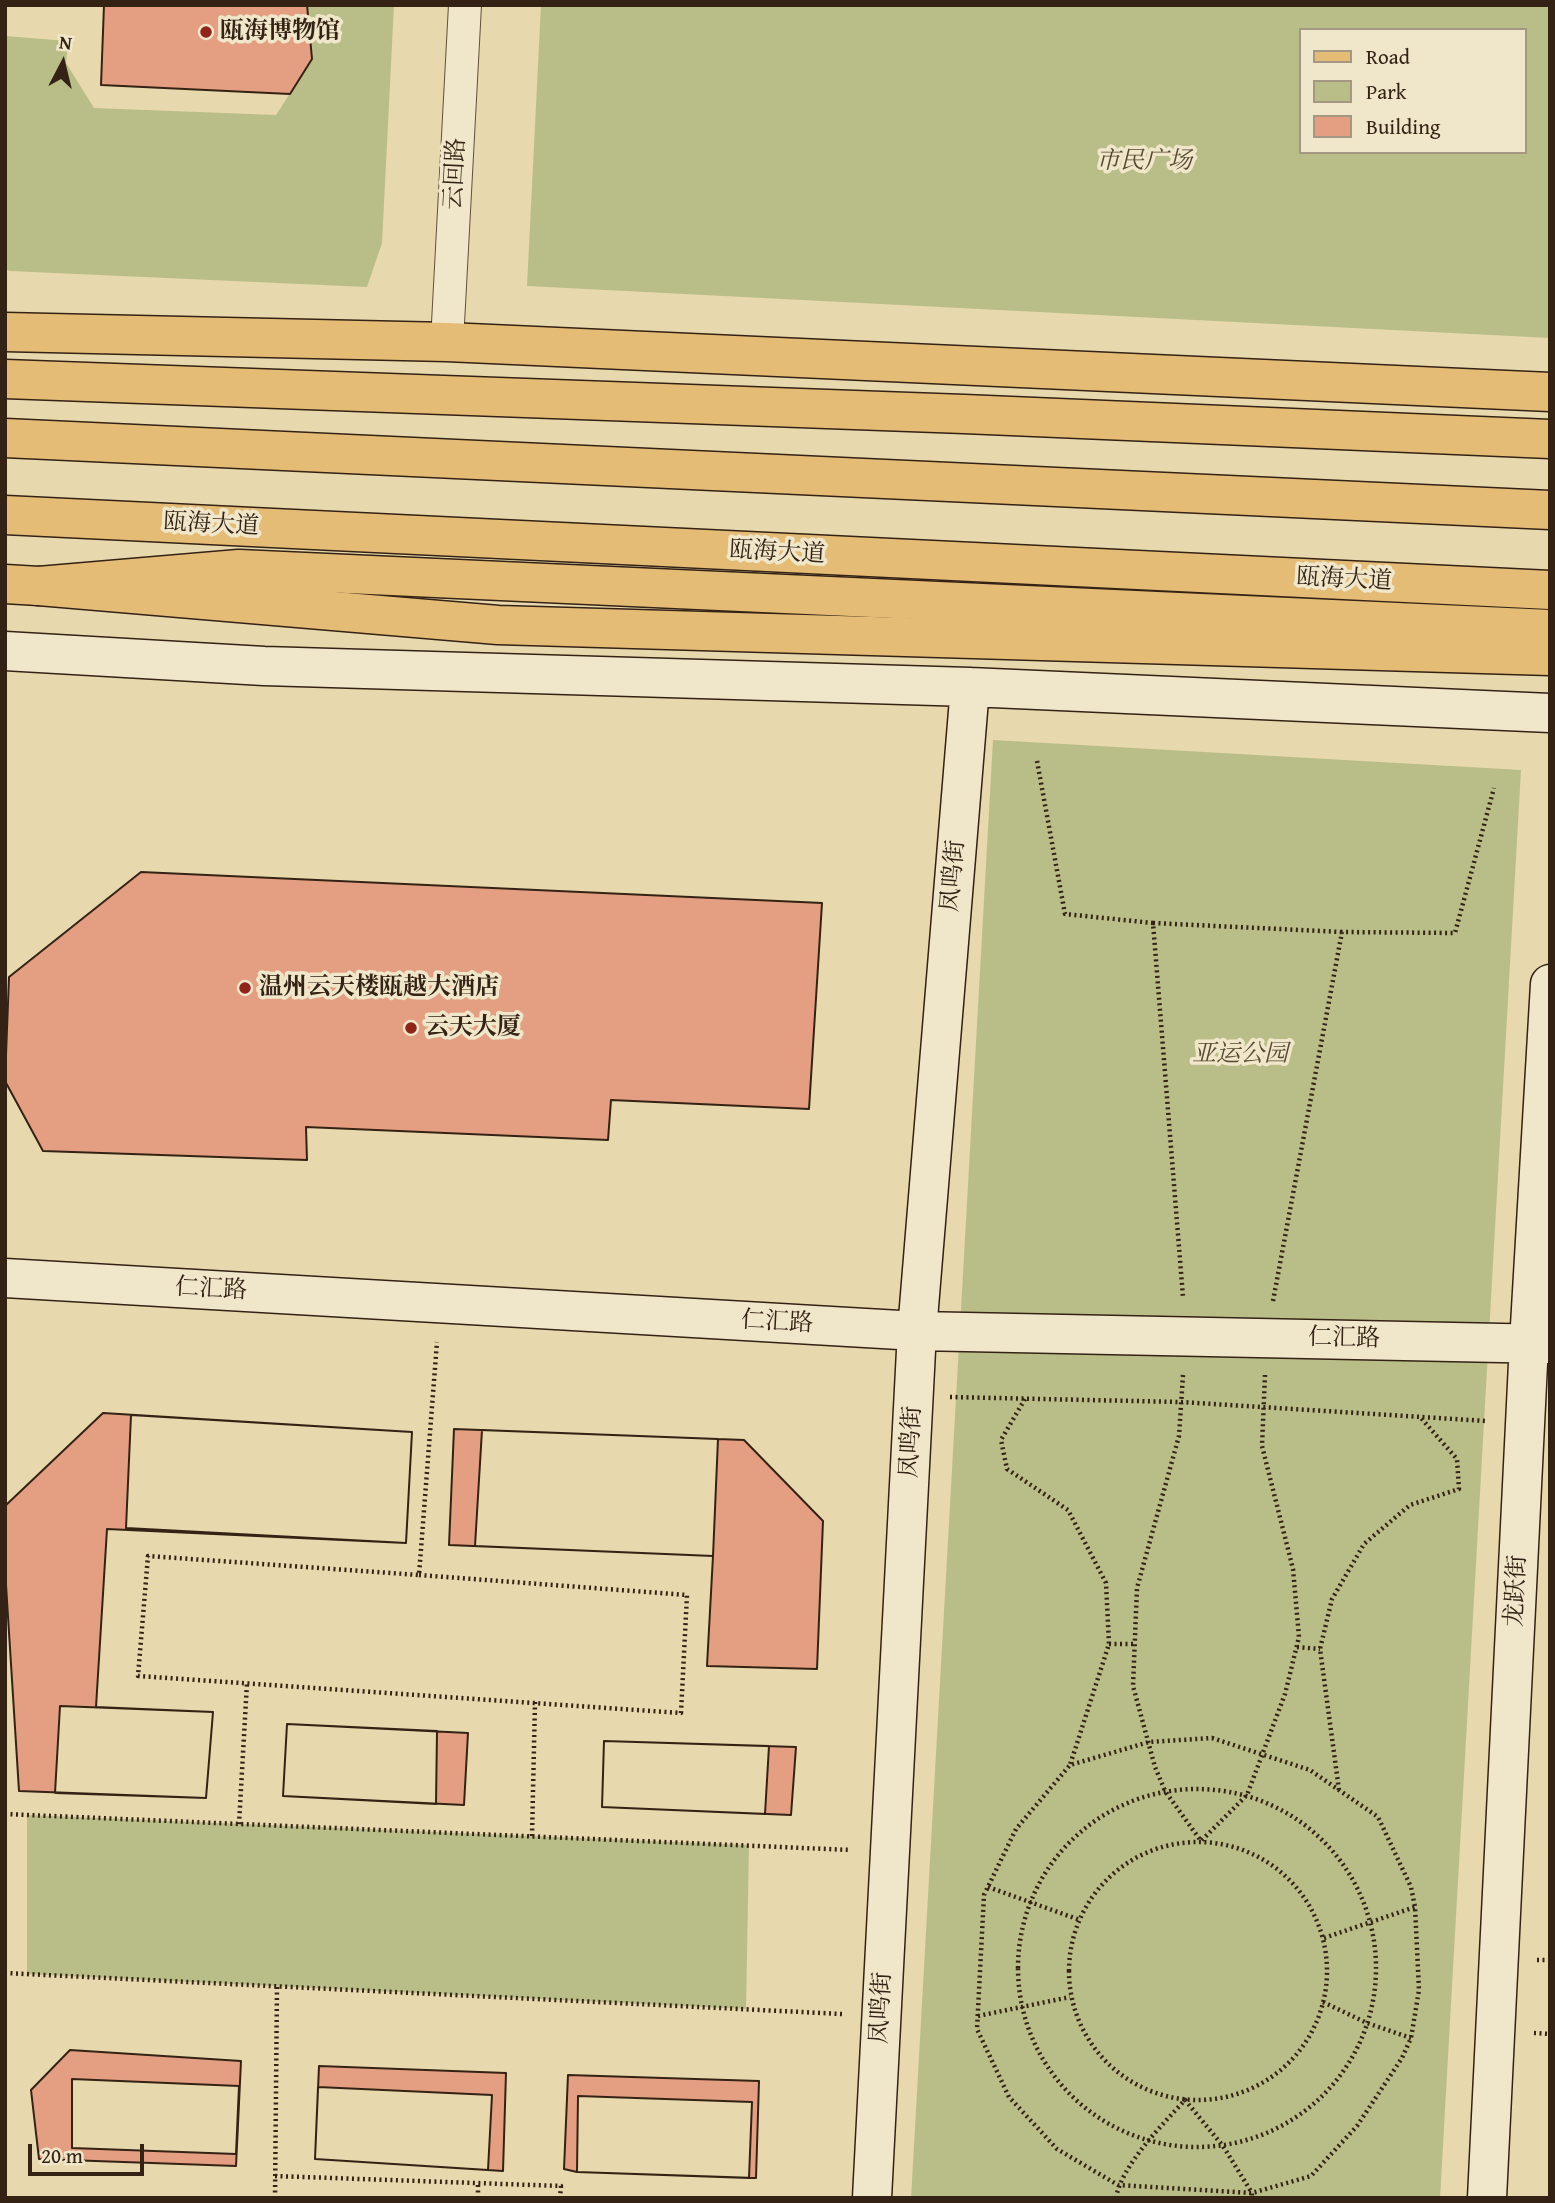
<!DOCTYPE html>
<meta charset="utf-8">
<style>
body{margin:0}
#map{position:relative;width:1555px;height:2203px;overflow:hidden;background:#e8d8ad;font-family:"Gentium Book Plus",serif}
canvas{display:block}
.frame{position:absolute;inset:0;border:7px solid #342215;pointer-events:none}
.legend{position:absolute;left:1299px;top:28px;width:228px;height:126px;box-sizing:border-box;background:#f0e6ca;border:2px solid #a59882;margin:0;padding:9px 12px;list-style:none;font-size:21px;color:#342215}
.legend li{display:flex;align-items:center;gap:14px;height:35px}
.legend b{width:35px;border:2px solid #a59882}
.north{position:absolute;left:28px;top:28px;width:70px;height:70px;-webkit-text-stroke:5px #f0e6ca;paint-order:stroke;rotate:7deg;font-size:19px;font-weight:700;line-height:28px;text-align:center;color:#342215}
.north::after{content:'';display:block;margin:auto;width:24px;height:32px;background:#342215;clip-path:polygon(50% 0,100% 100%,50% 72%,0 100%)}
.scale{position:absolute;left:28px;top:2144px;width:116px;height:32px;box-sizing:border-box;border:4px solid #342215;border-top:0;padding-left:9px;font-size:21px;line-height:24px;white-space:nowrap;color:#342215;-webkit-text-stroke:5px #f0e6ca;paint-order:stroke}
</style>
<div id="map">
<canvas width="1555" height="2203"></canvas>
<div class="frame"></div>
<ul class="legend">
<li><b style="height:9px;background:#e4bc76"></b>Road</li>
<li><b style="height:19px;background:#b9be88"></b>Park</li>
<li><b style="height:19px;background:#e49f82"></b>Building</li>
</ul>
<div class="north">N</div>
<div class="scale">20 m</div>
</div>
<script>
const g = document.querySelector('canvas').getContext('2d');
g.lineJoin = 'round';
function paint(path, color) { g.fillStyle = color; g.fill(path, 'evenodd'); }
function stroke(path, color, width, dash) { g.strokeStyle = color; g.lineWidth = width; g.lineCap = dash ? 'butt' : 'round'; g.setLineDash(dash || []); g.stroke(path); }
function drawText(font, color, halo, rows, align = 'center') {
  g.font = font + ' "Gentium Book Plus","Noto Serif SC",serif'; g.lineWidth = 7; g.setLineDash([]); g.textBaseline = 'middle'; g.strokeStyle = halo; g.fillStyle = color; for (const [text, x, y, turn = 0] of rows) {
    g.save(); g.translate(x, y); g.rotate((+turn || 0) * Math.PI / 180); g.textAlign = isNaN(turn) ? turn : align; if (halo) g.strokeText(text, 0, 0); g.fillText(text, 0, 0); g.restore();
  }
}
paint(new Path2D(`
 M307 5H394L382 243 367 287 10 271 5 269V36L68 41 66 63 94 108 276 115 312 59Z
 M541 5H1550V338L527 286ZM1301 30H1525V152H1301Z
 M993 740 1521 770 1440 2198H911Z
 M27 1815 749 1845 746 2009 27 1974Z`), '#b9be88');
const building = new Path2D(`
 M104 5H307L312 59 290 94 101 85Z
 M141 872 822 903 809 1109 611 1100 608 1140 306 1127 307 1160 43 1151 5 1081 9 977Z
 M103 1413 412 1432 406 1543 107 1529 96 1707 213 1712 206 1798 19 1791 5 1569V1506Z
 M131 1415 412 1432 406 1543 126 1528Z
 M454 1429 744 1440 823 1521 817 1669 707 1666 713 1556 449 1545Z
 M482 1430 718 1439 713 1556 475 1546Z
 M60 1706 213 1712 206 1798 55 1793Z
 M287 1724 468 1733 464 1805 283 1796Z
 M287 1724 437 1731 436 1804 283 1796Z
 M604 1741 796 1747 791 1815 602 1807Z
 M604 1741 769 1746 765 1814 602 1807Z
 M70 2050 241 2061 236 2166 39 2159 31 2090Z
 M319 2066 506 2073 503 2171 315 2159Z
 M568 2075 759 2081 756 2178 577 2172 564 2169Z
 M72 2079 239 2086 236 2154 72 2148Z
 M318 2087 492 2095 488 2170 315 2159Z
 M578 2096 752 2102 749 2178 577 2172Z`);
paint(building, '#e49f82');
stroke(building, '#342215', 2);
const street = new Path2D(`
 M447 342 465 5`);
const secondary = new Path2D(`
 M5 651 264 666 970 687 1550 713
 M5 1278 917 1331 1550 1344
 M872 2198 917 1331 970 687
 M1487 2198 1529 1343 1550 984`);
const primary = new Path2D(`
 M5 332 447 342 1550 392
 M5 584 39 586 239 569 1550 629`);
const highway = new Path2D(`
 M5 379 964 414 1550 439
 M5 438 1550 510
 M5 515 1550 590
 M39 586 498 625 1550 656`);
stroke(street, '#61503b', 34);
stroke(secondary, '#342215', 41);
stroke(primary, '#342215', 41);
stroke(highway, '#342215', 41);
stroke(new Path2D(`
 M1037 761 1065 914 1153 923 1183 1297
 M1153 923 1342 932
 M1273 1301 1342 932 1455 933 1494 788
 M1183 1375 1179 1436 1137 1588 1133 1686 1155 1767 1165 1791 1201 1841 1247 1795 1285 1694 1299 1637 1293 1569 1262 1446 1265 1375
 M950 1397 1181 1402 1486 1421
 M1025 1399 1001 1440 1007 1469 1068 1510 1106 1583 1109 1644 1070 1765
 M419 1575 687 1595 681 1713 138 1676 148 1556 419 1575 437 1342
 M1109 1644H1136
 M1297 1647 1320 1649
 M1212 1738 1310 1770 1378 1817 1411 1887 1415 1907 1419 1990 1411 2038 1402 2058 1357 2126 1311 2176 1252 2193 1118 2185 1057 2149 1009 2097 977 2029 984 1895 1016 1829 1070 1765 1149 1742Z
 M1018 1968a179 179 0 1 1 358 0a179 179 0 1 1-358 0Z
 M1339 1790 1320 1649 1332 1599 1364 1544 1410 1505 1459 1489 1457 1459 1421 1418
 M5 1814 851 1850
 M239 1824 247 1683
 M532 1836 535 1702
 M1069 1971a129 129 0 1 1 258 0a129 129 0 1 1-258 0Z
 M988 1887 1080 1920
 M1324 1938 1415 1907
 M1537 1960H1550
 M5 1973 842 2014
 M1323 2002 1367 2023 1411 2038
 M978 2016 1070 1997
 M1534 2033 1550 2034
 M275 2176 561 2186 560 2198
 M275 2198 277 1986
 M478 2198V2183
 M1116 2198C1121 2166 1163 2124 1185 2100L1223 2146 1252 2193V2198`), '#342215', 4.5, [2, 3.5]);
stroke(street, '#f0e6ca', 32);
stroke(secondary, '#f0e6ca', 38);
stroke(primary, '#e4bc76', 38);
stroke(highway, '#e4bc76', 38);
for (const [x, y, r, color] of [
 [206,32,7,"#8f2418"],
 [245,988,7,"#8f2418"],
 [411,1028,7,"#8f2418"]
]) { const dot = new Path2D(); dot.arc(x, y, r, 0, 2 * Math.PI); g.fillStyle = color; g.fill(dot); stroke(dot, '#f0e6ca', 2.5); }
drawText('bold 24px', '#342215', '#f0e6ca', [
 ["瓯海博物馆",220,32],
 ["温州云天楼瓯越大酒店",259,988],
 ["云天大厦",425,1028]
], 'left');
drawText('italic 24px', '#554932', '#f0e6ca', [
 ["市民广场",1144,162],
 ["亚运公园",1240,1055]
]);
drawText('24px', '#342215', '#f0e6ca', [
 ["云回路",456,174,-87],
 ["瓯海大道",211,525,3],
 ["瓯海大道",777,553,3],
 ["瓯海大道",1344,580,3],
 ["凤鸣街",954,876,-85],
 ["仁汇路",211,1290,3],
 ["仁汇路",777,1323,3],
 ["仁汇路",1344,1339,1],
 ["凤鸣街",912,1442,-87],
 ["龙跃街",1517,1591,-87],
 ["凤鸣街",882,2008,-87]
]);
</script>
